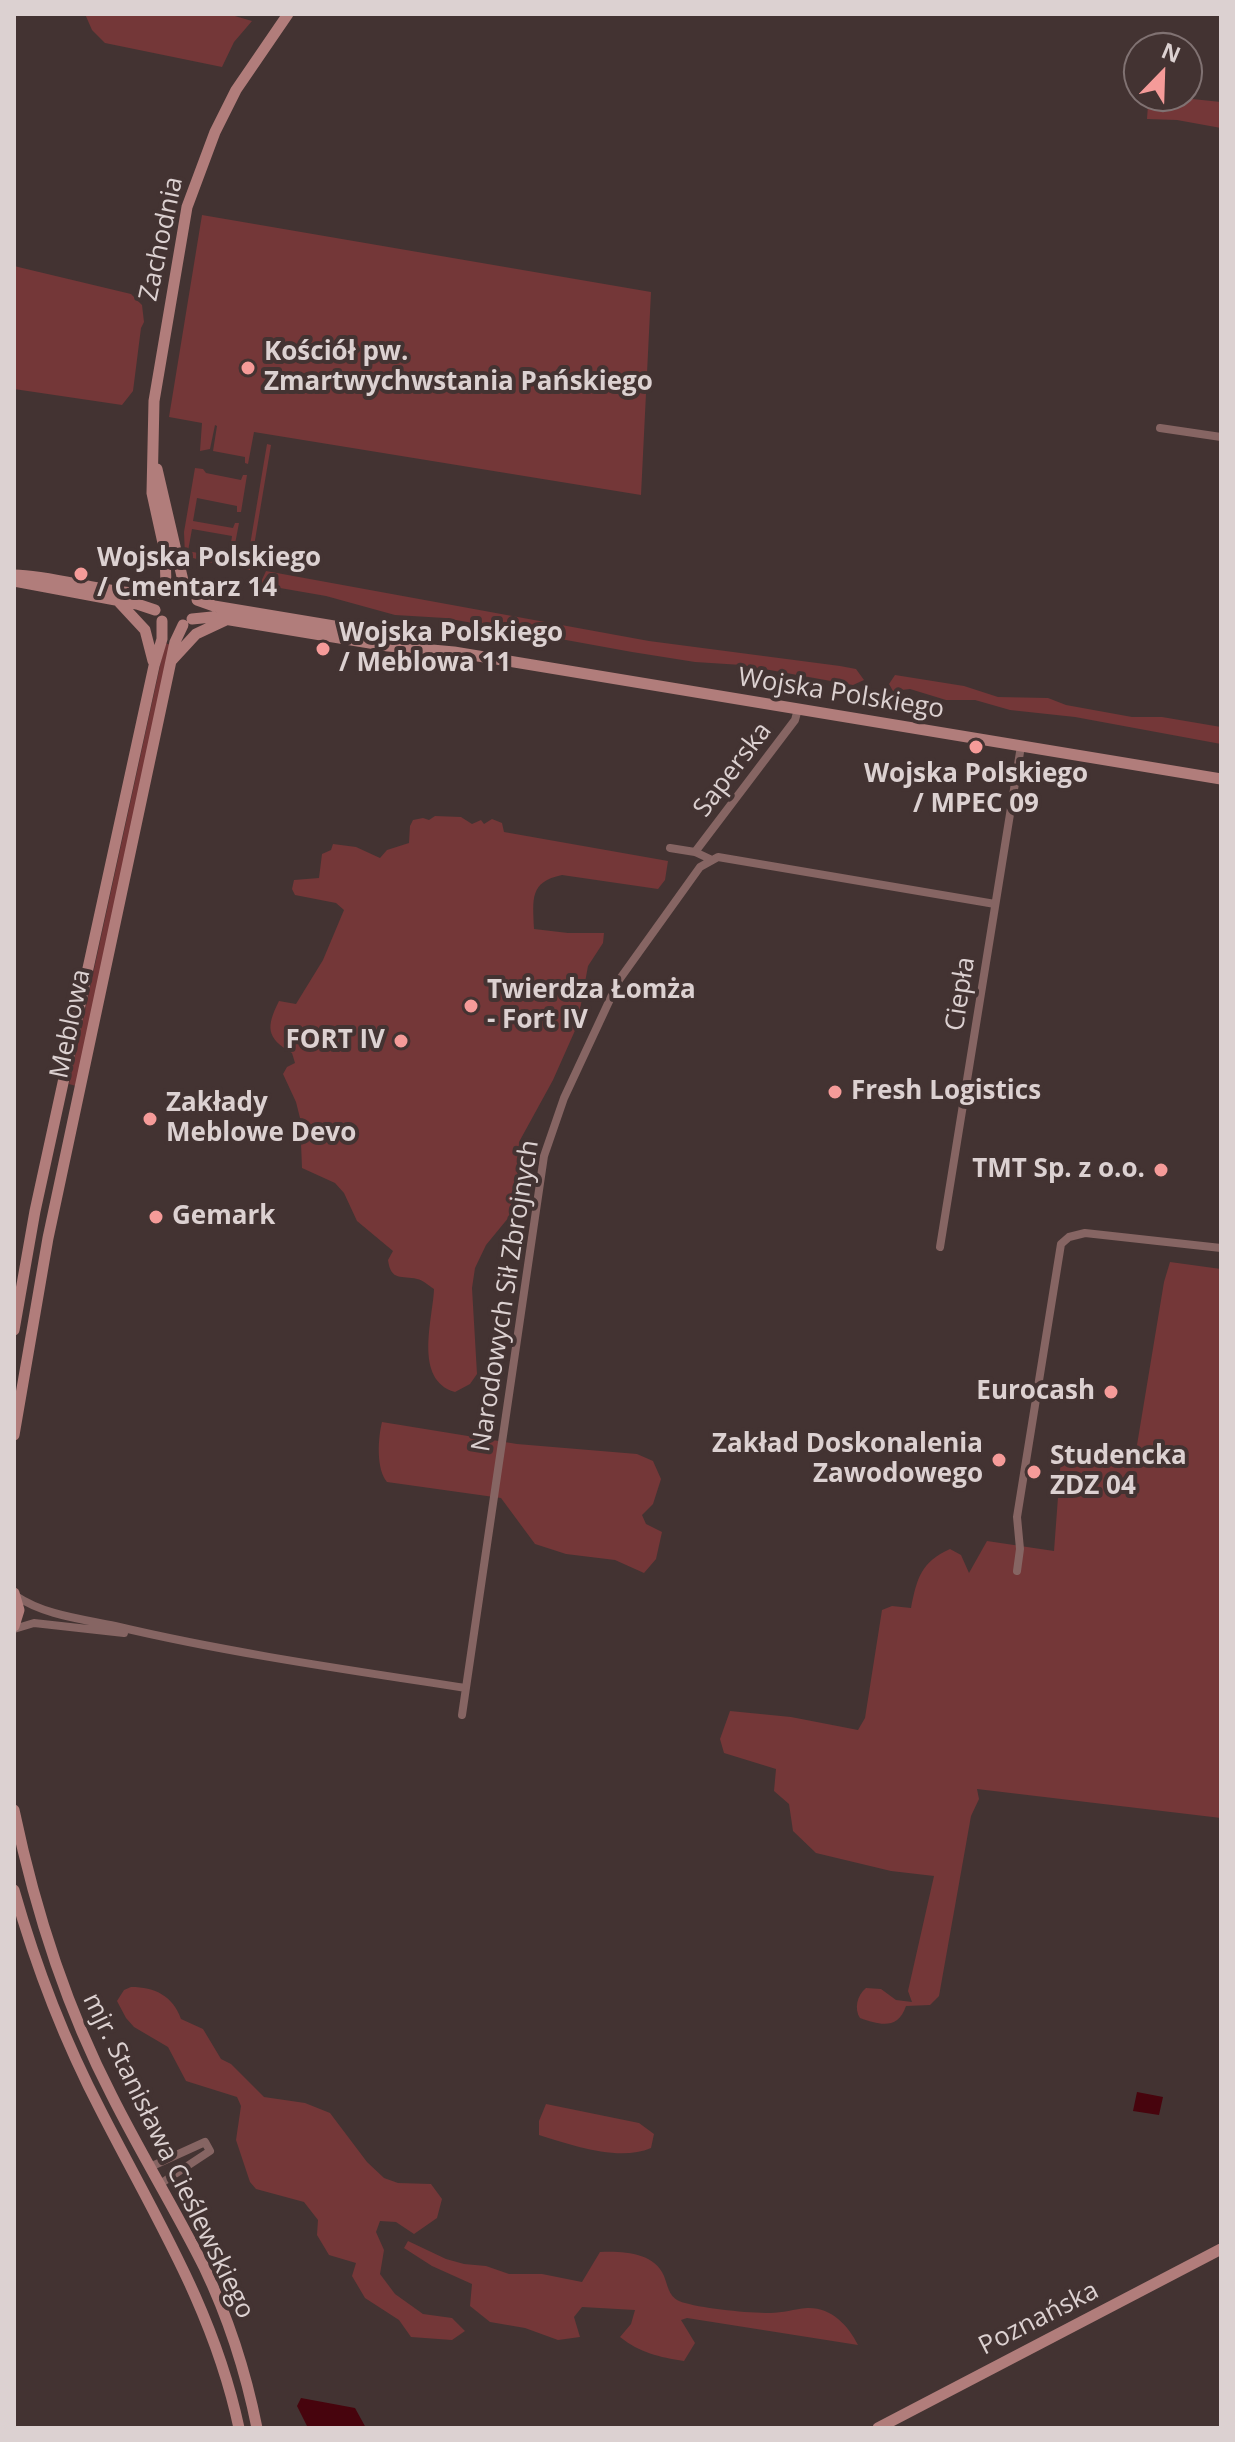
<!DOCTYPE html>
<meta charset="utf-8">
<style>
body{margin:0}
#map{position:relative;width:1235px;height:2442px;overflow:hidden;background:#433332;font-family:"Open Sans",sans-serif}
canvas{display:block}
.frame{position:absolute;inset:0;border:16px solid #dcd1d1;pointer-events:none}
.north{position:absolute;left:1123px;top:32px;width:80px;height:80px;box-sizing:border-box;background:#433332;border:2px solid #807272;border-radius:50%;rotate:23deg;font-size:22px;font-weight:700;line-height:32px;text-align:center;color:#dcd1d1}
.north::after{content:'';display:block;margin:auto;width:28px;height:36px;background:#f59b99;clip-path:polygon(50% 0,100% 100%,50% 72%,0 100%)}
</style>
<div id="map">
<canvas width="1235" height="2442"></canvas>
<div class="frame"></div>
<div class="north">N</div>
</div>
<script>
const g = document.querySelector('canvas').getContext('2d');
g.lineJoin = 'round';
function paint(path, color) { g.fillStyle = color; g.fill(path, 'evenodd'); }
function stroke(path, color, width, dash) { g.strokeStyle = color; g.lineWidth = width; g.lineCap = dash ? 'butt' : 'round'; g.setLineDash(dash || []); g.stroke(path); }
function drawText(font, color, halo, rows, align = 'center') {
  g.font = font + ' "Open Sans",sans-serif'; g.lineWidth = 8; g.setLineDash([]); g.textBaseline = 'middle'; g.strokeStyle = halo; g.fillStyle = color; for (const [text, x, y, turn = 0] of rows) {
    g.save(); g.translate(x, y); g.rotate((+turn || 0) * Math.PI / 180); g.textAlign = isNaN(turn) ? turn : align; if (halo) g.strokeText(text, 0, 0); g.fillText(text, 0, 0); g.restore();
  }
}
paint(new Path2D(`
 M85 14H228L252 21 234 42 222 67 105 43 92 30Z
 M1183 98 1221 102V128L1177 120 1147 119 1148 105 1162 100Z
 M202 215 651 292 641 495 254 432 248 464 245 463V457L213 451 217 426 215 425 210 449 200 451 202 423 169 417Z
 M14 266 131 294 142 305 144 322 141 328 133 391 122 405 14 389Z
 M267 444 271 445 250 570 246 569Z
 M195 468 203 469 206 473 241 480 243 475H247L241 512H237V506L197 498 193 521 233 528 235 523H239L235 544 231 543 232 536 192 529 188 551 228 559 229 554H234L232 568 185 556 184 532Z
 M266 571 649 641 840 666 856 669 864 680 853 685 742 665 695 662 632 652 445 618 395 615 326 596 280 588 268 589 260 584Z
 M165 643 171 645 76 1086 69 1084Z
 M895 675 964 686 998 697 1048 698 1066 705 1132 717H1162L1221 727V744L1075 717 1010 710 975 700H946L910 689 893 691 889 684Z
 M435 816 461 817 472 824 481 820 484 824 492 819 502 823 504 832 668 861 665 880 658 889 562 875C529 882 533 899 534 929L568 933H604L603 943 588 966 577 1026 553 1080 519 1142 516 1205 509 1217 486 1245 475 1268 472 1288 477 1374 470 1384 455 1392C413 1380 433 1319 434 1289 429 1286 423 1280 417 1279 402 1275 391 1282 388 1260L393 1251 357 1221 344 1193 335 1183 302 1168 300 1118 296 1102 283 1074 287 1067 295 1063 292 1053C266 1038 266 1027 279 1001L296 1004 323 960 344 910 336 903 295 895 292 889 294 880 319 878 322 854 331 850 333 844 356 847 380 858 387 850 409 843 410 826 413 820 423 818 429 820Z
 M1170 1262 1221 1269V1818L977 1789 979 1799 971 1816 939 1996 930 2005 906 2006C898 2030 880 2025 860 2018 854 2009 857 1995 866 1988L881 1989 896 2000 912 2002 908 1991 934 1876 891 1871 816 1853 793 1831 789 1804 774 1791 776 1769 724 1753 720 1739 730 1711 791 1717 858 1730 865 1718 882 1610 892 1606 911 1608C917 1578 921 1562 950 1549L961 1555 969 1573 987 1541 1054 1551 1061 1457 1116 1466 1136 1451 1164 1282Z
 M382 1422 517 1444 637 1454 653 1461 661 1479 653 1504 642 1515 646 1524 662 1532 656 1559 644 1573 615 1560 566 1554 535 1544 501 1498 387 1482C376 1469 378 1438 382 1422Z
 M131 1987C155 1987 173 1996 181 2019L203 2029 221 2059 231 2064 264 2097 305 2103 330 2113 367 2162 384 2178 398 2183 431 2184 442 2199 437 2218 414 2234 396 2222 380 2221 376 2232 384 2250 380 2274 395 2294 423 2314 452 2318 465 2331 452 2340 411 2337 399 2320 365 2298 352 2276 356 2263 329 2255 317 2235 318 2220 304 2202 256 2189 250 2182 236 2140 241 2106 237 2097 186 2081 168 2047 134 2027 126 2018 117 2001 124 1990Z
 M546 2104 639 2123 654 2134 651 2148C619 2162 572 2145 539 2135V2121Z
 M408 2241 446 2259 464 2264 486 2266 509 2274H542L582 2282 600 2252C622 2251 654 2252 664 2276 669 2289 669 2299 685 2303 706 2309 748 2313 770 2313 783 2313 794 2309 807 2308 831 2307 848 2325 858 2345L687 2318 681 2320 695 2343 684 2361C659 2357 640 2353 620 2337L631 2324 635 2310 582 2307 574 2317 580 2337 558 2340 525 2328 490 2322 470 2306 472 2284 432 2266 404 2248Z`), '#743738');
paint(new Path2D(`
 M1137 2092 1163 2097 1159 2115 1133 2111Z
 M301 2398 355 2408 366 2428H308L297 2406Z`), '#47040d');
stroke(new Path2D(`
 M1160 428 1221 437
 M670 848 695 852 710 859
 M695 852 795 720 798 709
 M940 1247 1021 746
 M1017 1571 1020 1549 1017 1517 1061 1244 1069 1237 1085 1233 1221 1248
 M16 1596C44 1615 82 1619 115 1626 229 1653 349 1670 466 1688
 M14 1629 34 1623 124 1633
 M462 1715 544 1156 564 1098 619 980 700 867 718 857 995 904
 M150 2167 205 2142 210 2151 160 2184`), '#866563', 8);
stroke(new Path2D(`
 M157 469 184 585
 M14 575C60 576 113 597 157 593
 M14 581 137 604 155 610
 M166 585 165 552 152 493 154 401 187 207 215 132 236 90 288 14
 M197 600 214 606 382 634 427 645
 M119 602 145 630 153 661
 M192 619 212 617 388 646 454 652 1221 779
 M172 660 196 634 228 619
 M14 1330 35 1211 154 666 162 639V621
 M14 1435 48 1238 175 642 183 625
 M14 1593 19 1610 14 1626
 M14 1810C35 1910 65 2005 112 2096 141 2154 175 2209 204 2267 228 2317 246 2373 257 2428
 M14 1890C36 1967 64 2040 101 2111 155 2217 214 2310 239 2428
 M878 2428 1221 2249`), '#b17d7b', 11);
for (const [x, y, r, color] of [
 [248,368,8,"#f59b99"],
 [81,574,8,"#f59b99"],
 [323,649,8,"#f59b99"],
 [976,747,8,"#f59b99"],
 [471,1006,8,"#f59b99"],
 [401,1041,8,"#f59b99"],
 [835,1092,8,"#f59b99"],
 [150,1119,8,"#f59b99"],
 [1161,1170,8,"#f59b99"],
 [156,1217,8,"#f59b99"],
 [1111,1392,8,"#f59b99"],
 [999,1460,8,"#f59b99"],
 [1034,1472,8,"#f59b99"]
]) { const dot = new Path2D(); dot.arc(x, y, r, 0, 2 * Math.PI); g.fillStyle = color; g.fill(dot); stroke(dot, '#433332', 3); }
drawText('26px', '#dcd1d1', '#433332', [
 ["Zachodnia",162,239,-78],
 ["Wojska Polskiego",841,694,9],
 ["Saperska",733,770,-53],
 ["Ciepła",961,994,-81],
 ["Meblowa",71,1024,-78],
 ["Narodowych Sił Zbrojnych",506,1296,-81],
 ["mjr. Stanisława Cieślewskiego",168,2156,64],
 ["Poznańska",1039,2319,-27]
]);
drawText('bold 26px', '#dcd1d1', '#433332', [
 ["Kościół pw.",264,353],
 ["Zmartwychwstania Pańskiego",264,383],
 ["Wojska Polskiego",97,559],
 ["/ Cmentarz 14",97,589],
 ["Wojska Polskiego",339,634],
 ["/ Meblowa 11",339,664],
 ["Wojska Polskiego",976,775,"center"],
 ["/ MPEC 09",976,805,"center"],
 ["Twierdza Łomża",487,991],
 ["- Fort IV",487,1021],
 ["FORT IV",385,1041,"right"],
 ["Fresh Logistics",851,1092],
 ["Zakłady",166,1104],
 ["Meblowe Devo",166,1134],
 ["TMT Sp. z o.o.",1145,1170,"right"],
 ["Gemark",172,1217],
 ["Eurocash",1095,1392,"right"],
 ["Zakład Doskonalenia",983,1445,"right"],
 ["Zawodowego",983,1475,"right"],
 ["Studencka",1050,1457],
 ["ZDZ 04",1050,1487]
], 'left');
</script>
